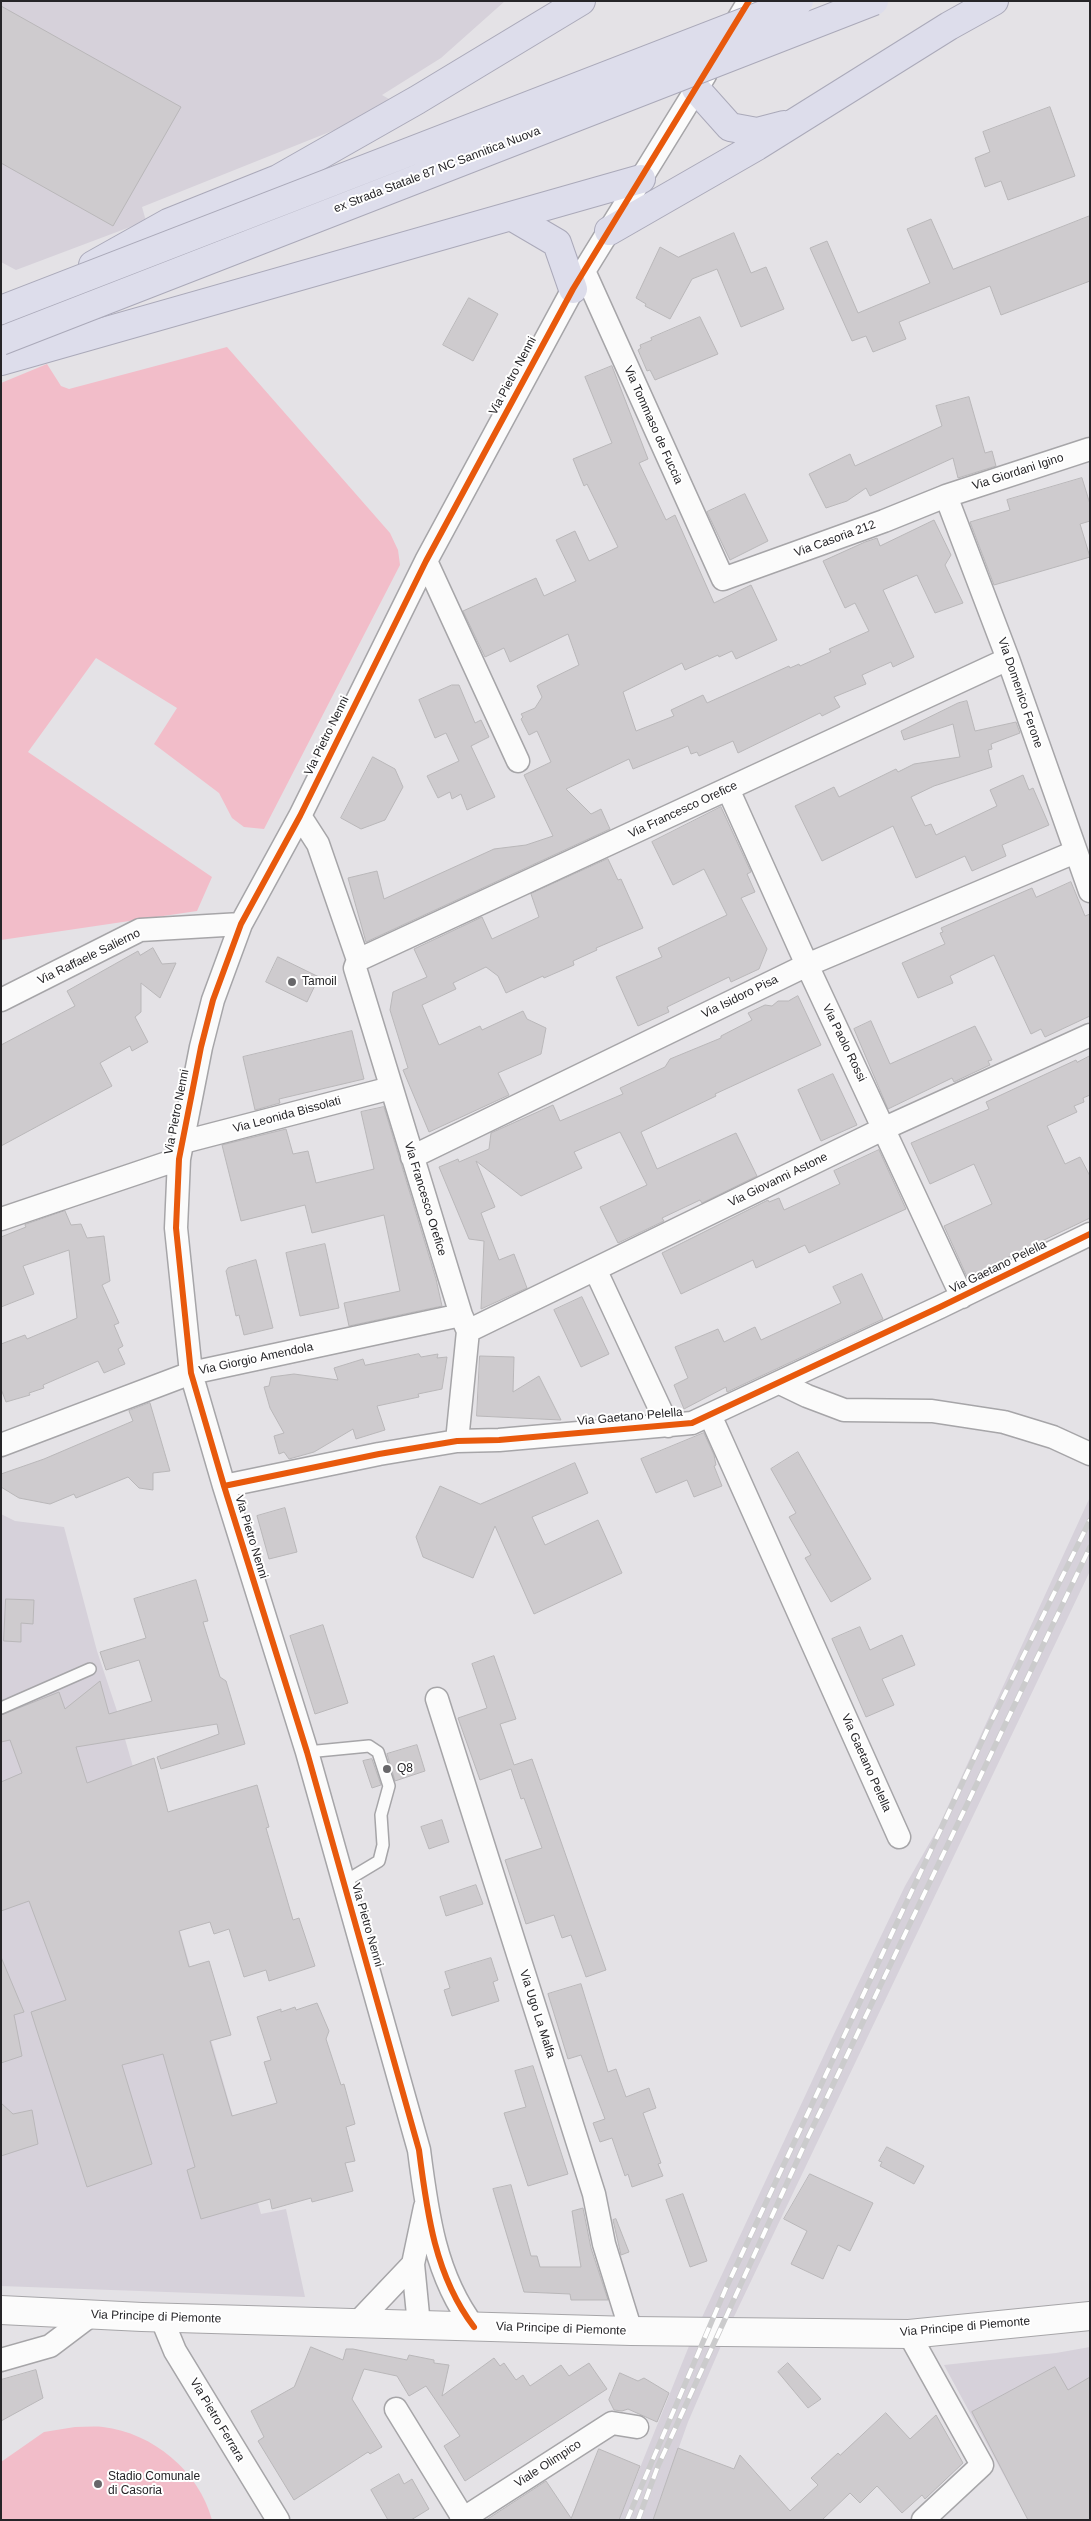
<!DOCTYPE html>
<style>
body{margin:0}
#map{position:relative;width:1091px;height:2521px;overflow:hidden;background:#e4e2e6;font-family:Helvetica,sans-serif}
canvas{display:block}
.frame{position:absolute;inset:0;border:2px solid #262528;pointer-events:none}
</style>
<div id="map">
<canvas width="1091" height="2521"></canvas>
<div class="frame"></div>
</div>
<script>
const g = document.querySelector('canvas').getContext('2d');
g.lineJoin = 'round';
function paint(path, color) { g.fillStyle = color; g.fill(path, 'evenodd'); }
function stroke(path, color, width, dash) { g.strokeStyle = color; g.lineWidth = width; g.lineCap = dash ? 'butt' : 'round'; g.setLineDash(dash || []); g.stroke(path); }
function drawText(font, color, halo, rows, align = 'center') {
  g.font = font + ' Helvetica,sans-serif'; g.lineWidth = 4; g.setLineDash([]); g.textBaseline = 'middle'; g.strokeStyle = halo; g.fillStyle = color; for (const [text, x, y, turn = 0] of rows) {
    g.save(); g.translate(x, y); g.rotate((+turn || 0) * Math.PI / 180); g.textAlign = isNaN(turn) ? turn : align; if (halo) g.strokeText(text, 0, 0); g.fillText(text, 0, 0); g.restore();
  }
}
paint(new Path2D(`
 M1 1H505L441 58 382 95 389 99 337 129 142 207 146 221 16 270 1 262Z
 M1090 1497V1571L730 2325 688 2422 653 2520H619L691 2341 832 2038 905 1886 938 1828Z
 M1 1514 15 1521 64 1527 97 1651 117 1711 261 2214 286 2209 305 2297 1 2286Z
 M1090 2347V2520H1028L944 2365 1056 2353Z`), '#d6d1da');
paint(new Path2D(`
 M227 347 390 533 398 550 400 565 264 829 244 827 232 818 219 793 154 744 177 708 96 658 28 752 212 877 197 911 1 940V383L47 364 61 386 69 389Z
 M75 2427C84 2427 94 2426 103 2427 153 2433 199 2471 212 2520H1V2462L44 2432Z`), '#f2bdc9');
const building = new Path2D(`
 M1 6 181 107 113 226 1 163Z
 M1050 107 1075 176 1008 200 1001 181 985 187 975 158 990 152 983 132Z
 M1090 216V281L1001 315 990 286 899 322 906 339 873 352 866 336 852 341 810 248 827 241 858 313 930 283 907 229 931 219 953 269Z
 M734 233 751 273 766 267 784 309 741 327 717 269 692 279 670 319 645 306 646 304 636 298 660 247 678 257Z
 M469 298 498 314 473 361 443 345Z
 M700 317 718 354 655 380 650 370 647 371 638 350 641 348 640 345 652 340 651 338Z
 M612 366 648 459 639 463 666 520 675 515 714 603 751 585 777 640 736 659 732 651 719 657 718 655 685 670 682 663 623 692 636 731 674 716 671 710 703 695 707 703 789 666 790 668 799 664 800 666 831 652 829 649 869 631 855 603 845 608 823 561 865 542 877 538 880 546 934 520 951 555 945 565 963 603 935 613 917 575 883 590 914 657 893 667 891 662 862 675 866 684 834 697 840 707 822 716 820 713 738 753 733 741 699 756 697 752 691 754 688 746 633 769 629 759 566 789 591 814 601 809 610 829 366 942 348 878 377 871 384 899 494 849 526 845 553 836 524 775 551 762 537 731 529 735 521 719 523 717 521 714 535 708 542 697 537 686 540 684 579 665 568 634 510 662 504 648 485 657 463 611 536 578 544 596 576 581 556 540 575 531 589 561 618 547 587 484 584 486 573 459 612 443 585 377Z
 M969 397 985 453 992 451 996 466 958 478 953 458 870 496 866 488 847 501 826 508 809 474 850 454 855 466 942 426 936 406Z
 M1082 478 1090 504V521L1080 524 1090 557 994 585 970 522 1010 510 1007 500Z
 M745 494 768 541 730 560 707 512Z
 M452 685H459L475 723 481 720 489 737 471 746 495 797 467 810 461 794 452 799 450 792 438 798 427 776 459 761 446 733 435 738 419 700Z
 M967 701 975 731 1016 722 1020 733 991 744 992 749 988 750 992 767 934 786 911 797 925 826 931 824 936 835 997 806 990 790 1023 775 1029 790 1033 788 1049 825 1002 845 1006 856 972 871 965 856 916 878 893 826 822 861 795 806 834 787 839 797 896 769 898 772 914 764 960 757 953 724 904 740 901 731 958 703Z
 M373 757 395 769 403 787 385 820 361 829 341 818Z
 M721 807 751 872 747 874 755 892 741 898 767 949 759 969 731 982 729 977 667 1007 669 1012 638 1026 616 977 662 957 658 948 727 915 704 869 673 885 652 842Z
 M608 859 618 880 621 879 643 928 596 948 597 950 573 961 574 965 544 978 543 976 506 993 498 976 486 967 453 983 456 989 422 1005 439 1045 480 1026 482 1030 523 1011 527 1019 546 1028 541 1054 498 1073 509 1095 429 1132 403 1070 408 1068 390 1010 393 992 427 977 414 949 482 917 492 939 539 917 531 894Z
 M1071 882 1085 916 1090 914V1016L1045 1037 1041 1029 1031 1034 994 955 950 976 953 983 918 998 902 963 945 944 940 933 943 932 941 928 1032 888 1036 897Z
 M153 948 162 964 176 963 160 998 141 983V1012L135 1017 148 1042 132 1051 130 1046 100 1063 112 1086 1 1146V1045L75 1006 67 991 138 951 140 955Z
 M278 957 319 977 307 1002 266 982Z
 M798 996 821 1045 715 1094 716 1096 641 1132 657 1169 736 1133 757 1176 702 1203 700 1200 662 1218 664 1221 618 1243 600 1207 647 1185 620 1132 574 1152 582 1168 521 1196 476 1161 495 1207 481 1213 499 1260 514 1254 527 1288 481 1309 484 1241 469 1239 439 1167 458 1159 459 1162 489 1149 491 1133 553 1105 560 1121 623 1094 620 1088 665 1067 670 1059 721 1038V1036L752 1020 748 1013 765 1005 772 1006 778 1001H788Z
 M871 1021 890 1064 975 1026 992 1060 988 1061 990 1065 956 1081 954 1082 952 1078 888 1109 854 1029Z
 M352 1031 364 1079 279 1099 280 1103 255 1110 243 1057Z
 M1090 1056V1095L1083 1098 1084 1102 1074 1106 1077 1112 1047 1126 1065 1164 1080 1157 1090 1176V1218L998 1262 999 1264 968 1279 944 1226 992 1204 974 1164 930 1184 911 1143 989 1109 986 1102 1076 1060 1077 1062Z
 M833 1074 857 1125 821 1141 798 1090Z
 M384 1107 436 1279 442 1306 349 1326 344 1303 400 1291 384 1215 312 1233 305 1205 241 1221 222 1145 286 1129 293 1154 308 1151 316 1183 374 1169 361 1112Z
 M879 1150 906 1209 809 1253 805 1245 756 1268 753 1260 681 1294 662 1253 768 1200 769 1202 779 1198 784 1210 840 1184 834 1171Z
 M65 1211 71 1225 81 1224 87 1238 104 1236 110 1281 102 1285 119 1323 114 1325 123 1346 118 1349 125 1364 104 1373 98 1361 43 1385 44 1388 29 1393 30 1395 6 1402 1 1389V1344L25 1335 27 1339 77 1318 69 1250 23 1266 34 1294 1 1307V1237L26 1227 25 1225Z
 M325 1244 339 1308 300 1316 286 1253Z
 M256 1260 273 1328 244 1335 239 1315 236 1316 226 1271 228 1268Z
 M862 1274 883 1319 727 1392 726 1387 684 1409 674 1385 688 1378 675 1347 718 1329 724 1342 755 1327 761 1340 841 1303 833 1287Z
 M582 1297 609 1354 581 1367 554 1310Z
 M419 1354 421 1357 438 1354 437 1358 447 1357 442 1389 418 1394 419 1397 377 1406 385 1430 356 1439 353 1429 314 1452 289 1459 284 1452 279 1454 274 1436 284 1433 270 1408 264 1387 269 1386 271 1377 294 1374 338 1380 334 1368 363 1359 365 1365Z
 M480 1356 514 1357 513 1392 539 1376 561 1420 477 1416Z
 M150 1403 170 1471 153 1473V1490L139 1488 128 1477 76 1498 74 1494 50 1504 19 1498 1 1487V1474L44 1459 133 1421 129 1411Z
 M704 1433 714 1455 716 1465 714 1466 722 1486 694 1497 687 1480 656 1493 641 1459Z
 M798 1452 871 1579 831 1602 805 1558 811 1555 789 1517 796 1513 771 1469Z
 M575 1463 588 1493 532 1517 545 1545 598 1520 622 1573 534 1614 495 1526 473 1578 423 1557 416 1537 440 1486 480 1504Z
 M285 1508 297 1552 269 1559 257 1516Z
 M196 1580 208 1621 203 1622 220 1677 226 1681 245 1744 161 1769 157 1757 219 1734 217 1724 76 1747 87 1783 154 1758 168 1812 257 1785 269 1827 266 1828 293 1920 299 1918 315 1966 269 1981 266 1970 244 1977 229 1929 214 1934 210 1922 179 1931 189 1967 209 1961 231 2035 210 2041 232 2116 277 2103 264 2062 271 2060 257 2017 281 2009V2012L295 2007 296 2010 317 2003 329 2031 326 2039 341 2085 344 2084 355 2124 346 2127 355 2161 345 2163 353 2191 312 2202 311 2198 272 2209 270 2199 201 2219 187 2170 195 2167 163 2054 122 2065 152 2164 87 2187 31 2012 66 2000 29 1901 1 1911V1782L22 1773 10 1740 1 1742V1715L59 1692 65 1709 100 1681 109 1714 152 1701 139 1660 106 1670 100 1652 146 1638 134 1599Z
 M6 1599 34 1600 33 1624 21 1623V1642L4 1641Z
 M323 1625 348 1703 315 1714 290 1636Z
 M860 1627 870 1650 902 1635 915 1665 882 1679 894 1705 866 1717 832 1639Z
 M494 1656 516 1719 500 1724 514 1765 532 1759 606 1970 586 1977 571 1935 562 1938 554 1915 526 1924 505 1860 542 1848 524 1798 521 1799 511 1769 480 1780 458 1718 487 1708 472 1664Z
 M417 1745 425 1771 395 1781 387 1754Z
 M372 1759 381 1785 372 1788 363 1761Z
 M442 1820 449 1842 429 1849 421 1827Z
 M476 1885 483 1904 446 1916 440 1897Z
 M1 1957 24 2012 14 2015 22 2056 1 2063Z
 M491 1958 498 1980 493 1982 499 2001 452 2016 444 1990 450 1988 445 1972Z
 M581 1984 608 2072 616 2069 626 2097 649 2088 656 2108 643 2113 661 2163 658 2164 663 2176 632 2187 628 2174 625 2176 612 2138 600 2142 593 2123 605 2119 581 2055 568 2059 548 1994Z
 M533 2066 568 2174 528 2186 504 2113 526 2107 515 2071Z
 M1 2103 13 2114 32 2110 38 2144 1 2156Z
 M887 2147 924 2166 914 2184 880 2166 882 2162 879 2161Z
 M810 2174 873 2203 850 2251 838 2245 823 2279 791 2264 807 2231 784 2219Z
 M511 2185 531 2256H537L540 2267H581L572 2211 583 2208 591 2248 608 2300H571L570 2294 524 2292 493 2189Z
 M683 2194 707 2261 690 2267 666 2200Z
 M616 2219 629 2252 621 2255 613 2220Z
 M311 2347 343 2360 346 2349H353L407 2360 409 2355 434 2360V2363L449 2365 442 2396 494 2358 500 2366 504 2363 516 2380 523 2375 530 2386 561 2365 569 2376 589 2363 607 2389 465 2481 444 2446 460 2436 426 2386 409 2396 397 2376 364 2369 352 2399 382 2447 370 2454 368 2452 294 2500 258 2441 264 2437 251 2411 294 2387Z
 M788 2363 821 2399 808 2408 778 2372Z
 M1055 2367 1068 2390 1090 2377V2520H1028L972 2412Z
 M36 2370 43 2398 1 2421V2380Z
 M620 2373 638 2381 644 2378 669 2393 657 2422 628 2409 622 2411 614 2410 609 2400Z
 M886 2413 910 2439 936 2415 963 2463 925 2499 922 2495 902 2513 877 2486 860 2503 850 2493 822 2520H653L678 2448 734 2469 740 2455 790 2511 818 2485 811 2478 838 2453 840 2455Z
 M599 2449 640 2466 619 2520H486L546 2481 571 2518Z
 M399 2474 404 2484 412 2479 429 2509 411 2520H388L371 2490Z`);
paint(building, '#cecbce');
stroke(building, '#b9b7b9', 1);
const lane = new Path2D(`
 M1 1708 90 1669
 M307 1752 369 1746 378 1752 389 1786 381 1815 383 1845 379 1861 344 1882`);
const street = new Path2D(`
 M730 33 749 1
 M584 271 723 579 884 521 946 496 1090 449
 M946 496 1008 659 1090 891
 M426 561 518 761
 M728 789 807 965 962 1297
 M300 816 318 844 358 960 355 968 461 1315 468 1331 457 1441
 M358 960 1008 659
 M1 1000 140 930 241 924
 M183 1142 391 1088
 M412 1157 807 965 1075 852
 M1 1219 179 1159
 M595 1269 668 1426
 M468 1331 885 1128 1090 1035
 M780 1383 807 1396 844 1410 932 1411 1004 1422 1053 1437 1090 1454
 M710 1415 899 1837
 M1 1445 191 1373 461 1315
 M224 1486 379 1454 457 1441 499 1440 692 1423 940 1307 1090 1234
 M437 1699 594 2194 604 2244 631 2331
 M161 2317 175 2351 278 2520
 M357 2323 413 2264
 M419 2325 413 2264 425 2207
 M474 2327C435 2276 427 2213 419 2150L307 1752 224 1486 191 1373 176 1228 179 1159 201 1047 213 1000 241 924 300 816 426 561 573 289 705 75
 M909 2334 982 2465 923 2520
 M1 2360 50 2346 91 2315
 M396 2409 463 2518
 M461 2520 612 2423 637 2427`);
const secondary = new Path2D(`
 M1 2310 142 2317 631 2331 909 2334 1090 2316`);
const highway = new Path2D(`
 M696 89 730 127 757 132 784 125
 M511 216 557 243 573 289
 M609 231 757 146 949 26 994 1
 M93 265 168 223 278 179 417 100 581 1
 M1 361 641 179`);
stroke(lane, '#a6a5a8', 14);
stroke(street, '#a6a5a8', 25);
stroke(secondary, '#a6a5a8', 30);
stroke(highway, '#aaa9b9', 30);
stroke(lane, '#fbfbfb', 11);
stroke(street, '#fbfbfb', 22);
stroke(secondary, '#fbfbfb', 28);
stroke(highway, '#ddddeb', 28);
const rail = new Path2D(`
 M627 2520 726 2288 990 1724 1090 1520
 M638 2520 658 2466 808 2137 1090 1547`);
stroke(rail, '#cbcbcc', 5.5);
stroke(rail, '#fff', 4, [11]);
const highwayBridge = new Path2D(`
 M1 310 799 1
 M1 341 874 1`);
stroke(highwayBridge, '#aaa9b9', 30, []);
stroke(highwayBridge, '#ddddeb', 28);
stroke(new Path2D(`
 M224 1486 379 1454 457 1441 499 1440 692 1423 940 1307 1090 1234
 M474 2327C435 2276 427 2213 419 2150L307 1752 224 1486 191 1373 176 1228 179 1159 201 1047 213 1000 241 924 300 816 426 561 573 289 749 1`), '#e8590c', 6);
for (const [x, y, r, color] of [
 [292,982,5,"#68676a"],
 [387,1769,5,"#68676a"],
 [98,2484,5,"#68676a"]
]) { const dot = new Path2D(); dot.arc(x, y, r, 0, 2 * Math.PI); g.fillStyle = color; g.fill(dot); stroke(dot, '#fff', 2); }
drawText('12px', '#262528', '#fff', [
 ["ex Strada Statale 87 NC Sannitica Nuova",437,170,-21],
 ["Via Pietro Nenni",513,376,-62],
 ["Via Tommaso de Fuccia",653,425,66],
 ["Via Giordani Igino",1018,472,-18],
 ["Via Casoria 212",835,539,-20],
 ["Via Domenico Ferone",1020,693,71],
 ["Via Pietro Nenni",327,736,-64],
 ["Via Francesco Orefice",683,810,-25],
 ["Via Raffaele Salierno",89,957,-26],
 ["Via Isidoro Pisa",740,997,-26],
 ["Via Paolo Rossi",844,1043,64],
 ["Via Pietro Nenni",177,1112,-79],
 ["Via Leonida Bissolati",287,1115,-15],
 ["Via Giovanni Astone",778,1180,-26],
 ["Via Francesco Orefice",425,1199,73],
 ["Via Gaetano Pelella",998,1267,-26],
 ["Via Giorgio Amendola",256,1359,-12],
 ["Via Gaetano Pelella",630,1417,-5],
 ["Via Pietro Nenni",251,1537,73],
 ["Via Gaetano Pelella",866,1763,66],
 ["Via Pietro Nenni",367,1925,74],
 ["Via Ugo La Malfa",537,2014,72],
 ["Via Principe di Piemonte",156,2317,2],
 ["Via Principe di Piemonte",965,2327,-5],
 ["Via Principe di Piemonte",561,2329,2],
 ["Via Pietro Ferrara",217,2420,59],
 ["Viale Olimpico",548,2464,-33]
]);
drawText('12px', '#262528', '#fff', [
 ["Tamoil",302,982],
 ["Q8",397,1769],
 ["Stadio Comunale",108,2477],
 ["di Casoria",108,2491]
], 'left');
</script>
